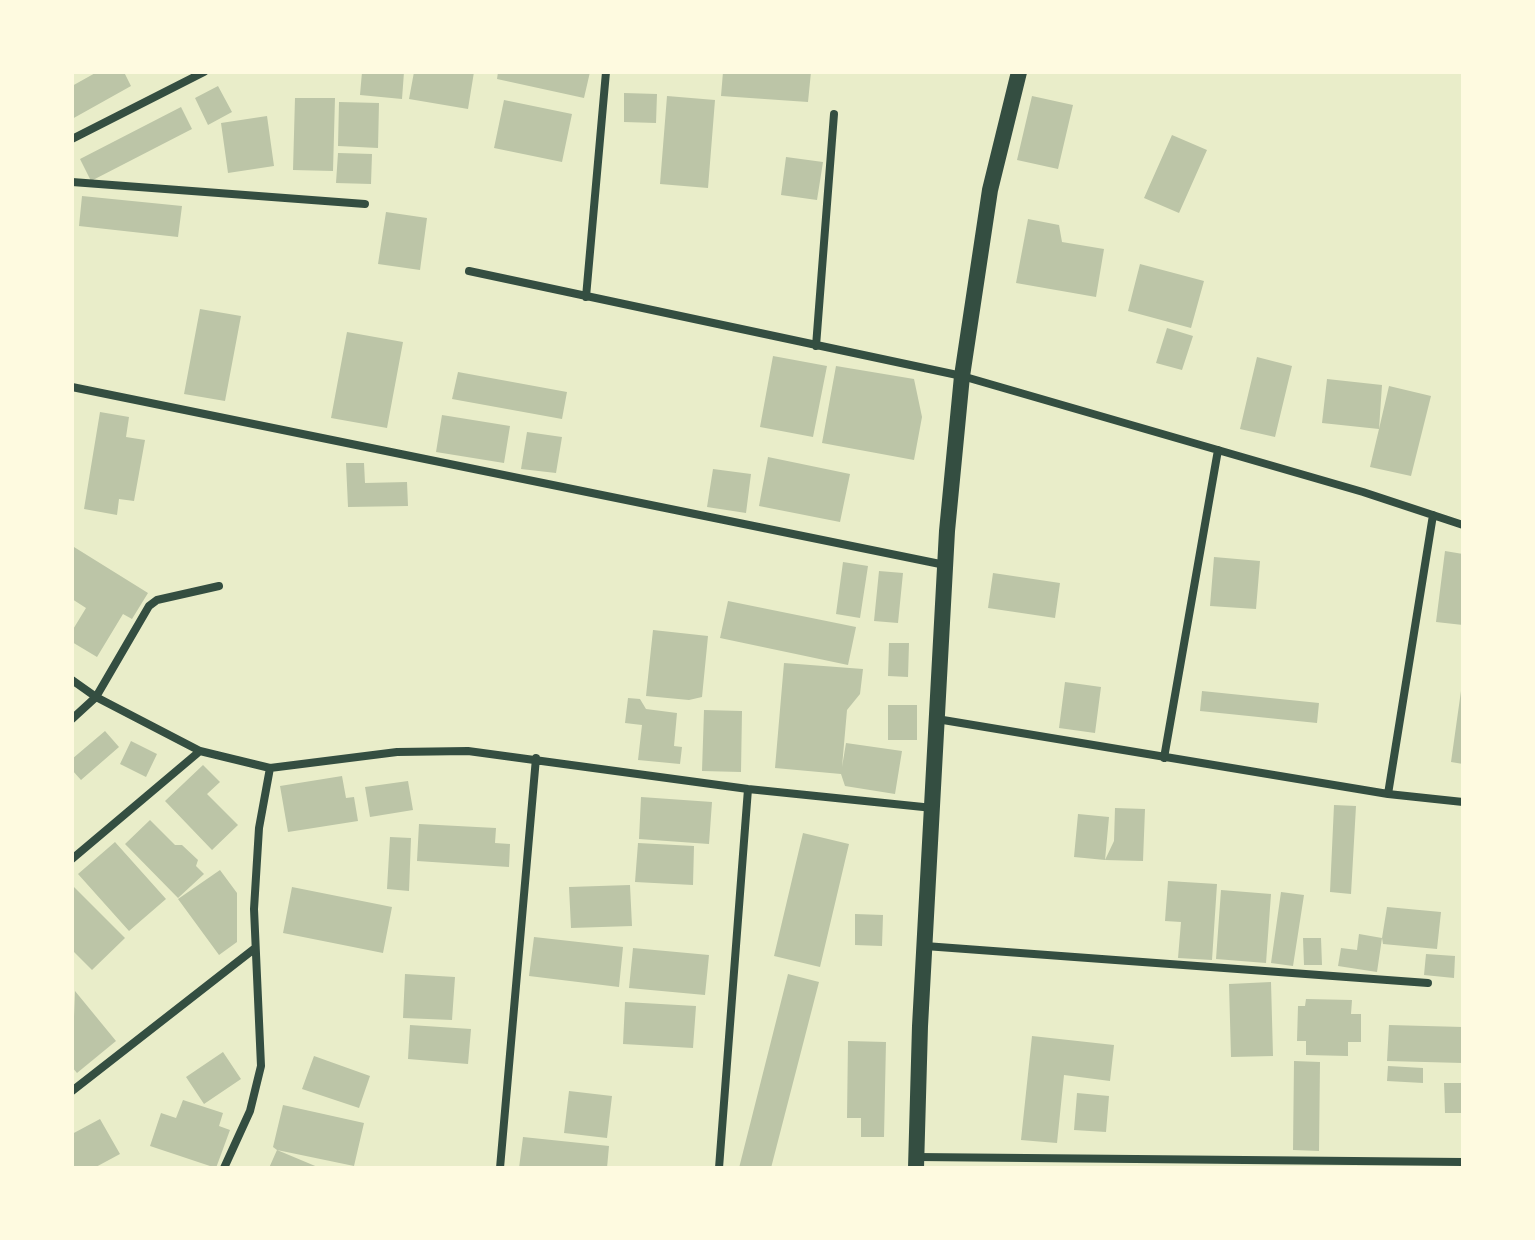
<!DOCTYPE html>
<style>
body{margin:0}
#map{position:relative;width:1535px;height:1240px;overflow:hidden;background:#e9edc9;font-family:"Public Sans",sans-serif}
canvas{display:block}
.frame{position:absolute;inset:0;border:74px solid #fefae0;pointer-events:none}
</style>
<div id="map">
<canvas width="1535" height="1240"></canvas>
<div class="frame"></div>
</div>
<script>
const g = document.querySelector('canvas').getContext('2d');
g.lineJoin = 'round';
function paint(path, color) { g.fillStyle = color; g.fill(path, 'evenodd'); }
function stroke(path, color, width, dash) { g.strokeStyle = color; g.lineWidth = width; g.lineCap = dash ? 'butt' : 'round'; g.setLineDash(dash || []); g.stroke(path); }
paint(new Path2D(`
 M97 72H124L131 86 72 119V86Z
 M362 72H404L402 99 360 95Z
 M414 72H474L468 109 409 99Z
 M498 72H590L584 98 497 79Z
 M723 72H811L808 102 721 96Z
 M218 86 232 112 208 125 195 98Z
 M624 93 657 94 656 123 624 122Z
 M667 96 715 100 708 188 660 184Z
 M1032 96 1073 105 1058 169 1017 160Z
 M295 98H335L333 171 293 170Z
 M504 100 572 114 562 162 494 148Z
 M339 102 379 103 378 148 338 146Z
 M181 107 192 129 91 181 80 159Z
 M267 116 274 166 228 173 221 123Z
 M1172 135 1207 150 1179 213 1144 198Z
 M338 153 372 154 371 184 336 183Z
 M786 157 823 162 817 200 781 195Z
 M82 196 182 206 178 237 79 226Z
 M386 212 427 218 420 270 378 264Z
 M1028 219 1059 225 1062 242 1104 249 1096 297 1016 283Z
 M1140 264 1204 281 1191 328 1128 311Z
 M200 309 241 316 225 401 184 394Z
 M1167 328 1193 336 1182 370 1156 363Z
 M347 332 403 342 387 428 331 418Z
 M773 356 827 366 813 437 760 427Z
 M1257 357 1292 366 1275 437 1240 429Z
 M836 366 914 379 922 417 914 460 822 443Z
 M458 372 567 392 562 419 452 399Z
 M1327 379 1382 385 1379 429 1389 386 1431 396 1411 476 1370 467 1379 429 1322 423Z
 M100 412 129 417 126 437 145 440 134 501 119 499 117 515 84 509Z
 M442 415 510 426 504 463 436 452Z
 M527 432 562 437 556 473 521 469Z
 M768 457 850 474 840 522 759 506Z
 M346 463H364L365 483 407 482 408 506 348 507Z
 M713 469 751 474 746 513 707 507Z
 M74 547 148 593 132 619 123 614 97 657 72 642V631L86 608 72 599Z
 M1445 551 1463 554V625L1436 622Z
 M1214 557 1260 561 1256 609 1210 606Z
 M843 562 868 566 860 618 836 614Z
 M879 571 903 573 898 623 874 621Z
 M993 573 1060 583 1055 618 988 608Z
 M728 601 856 627 848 665 720 638Z
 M653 630 708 636 702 697 689 700 646 696Z
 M889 643H909L908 677 888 676Z
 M784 663 863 669 860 694 847 710 842 767 846 743 902 751 895 794 845 786 841 774 775 768Z
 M1065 682 1101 687 1095 733 1059 728Z
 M1202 691 1319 703 1317 723 1200 711Z
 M1461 691H1463V764L1451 762Z
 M628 698 640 699 646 709 677 713 674 746 682 747 680 764 638 760 642 725 625 723Z
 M888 705H917V740H888Z
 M704 710 742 711 741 772 702 771Z
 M105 731 119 747 81 780 72 770V759Z
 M131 741 157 754 146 777 120 764Z
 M203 765 220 782 207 794 238 825 212 850 165 801Z
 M342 776 346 798 354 797 358 821 288 832 280 786Z
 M408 781 413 810 370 817 365 787Z
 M641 797 712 802 709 844 639 839Z
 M1334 805 1356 806 1351 894 1330 892Z
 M1115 808 1145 809 1143 861 1105 860 1114 841Z
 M1078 814 1109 817 1105 860 1074 857Z
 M150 820 175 845H182L198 860 196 866 204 874 178 898 125 844Z
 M419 824 496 828 495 843 510 844 509 867 417 861Z
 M803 833 849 844 820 967 774 956Z
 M390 837 411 838 409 891 387 889Z
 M115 842 166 899 129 931 78 874Z
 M638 843 694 846 693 885 635 882Z
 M220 870 237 893V942L219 955 178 899Z
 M1168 881 1217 884 1212 960 1178 958 1181 922 1165 921Z
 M72 885 125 938 92 970 72 950Z
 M630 885 632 926 571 928 569 887Z
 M292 887 392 907 383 953 283 933Z
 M1221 890 1271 894 1266 963 1216 959Z
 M1281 892 1304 895 1293 966 1271 963Z
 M1387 907 1441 912 1437 949 1383 944 1382 938 1377 972 1338 966 1341 948 1357 950 1359 934 1382 938Z
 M855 914 883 915 882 946 855 945Z
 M534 937 623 947 619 987 529 976Z
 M1303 938H1321L1322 965H1304Z
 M633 948 709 955 705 995 629 988Z
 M1426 954 1455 956 1454 978 1424 975Z
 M405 974 455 977 452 1020 403 1018Z
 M788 974 819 982 771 1168H739Z
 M1271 982 1273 1056 1231 1057 1229 984Z
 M75 991 116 1041 77 1073 72 1067Z
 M1306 999 1352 1000 1351 1014H1361V1042H1348V1056L1306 1055V1041H1297L1298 1006H1305Z
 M625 1002 696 1006 693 1048 623 1044Z
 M410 1025 471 1029 468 1064 408 1059Z
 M1389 1025 1463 1027V1063L1387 1061Z
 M1032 1036 1114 1045 1110 1081 1064 1075 1057 1143 1021 1140Z
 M848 1041 886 1042 884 1137H861V1118H847Z
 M223 1052 241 1079 204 1104 186 1077Z
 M314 1056 370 1076 359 1108 302 1089Z
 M1294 1061 1320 1062 1319 1151 1293 1150Z
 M1388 1066 1423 1068V1083L1387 1081Z
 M1444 1083H1463V1113H1445Z
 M569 1091 612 1096 607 1138 564 1133Z
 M1077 1093 1109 1096 1106 1132 1074 1130Z
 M183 1100 223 1113 219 1126 230 1130 216 1168 150 1146 161 1113 176 1118Z
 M283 1105 364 1123 354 1166 277 1150 320 1168H269L277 1150 273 1147Z
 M100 1119 120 1154 94 1168H72V1134Z
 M523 1137 609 1146 607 1168H519Z`), '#bcc5a7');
stroke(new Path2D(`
 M72 139 204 72
 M72 182 365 204
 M469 271 962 376 1363 492 1463 525
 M586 297 606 72
 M816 346 834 114
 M72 387 945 565
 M72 680 96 697 200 751 270 768 397 752 468 751 748 789 933 808
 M72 719 96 697 149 606 157 600 219 586
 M937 719 1388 794 1463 802
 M1164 758 1218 450
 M1388 794 1433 515
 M72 859 200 751
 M925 946 1428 983
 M72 1091 254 949
 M917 1157 1463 1162
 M224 1168 250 1111 261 1066 254 909 259 828 270 768
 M500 1168 536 758
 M719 1168 748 789`), '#344e41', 8);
stroke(new Path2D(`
 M916 1168 920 1026 947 531 962 376 990 190 1019 72`), '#344e41', 16);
</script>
